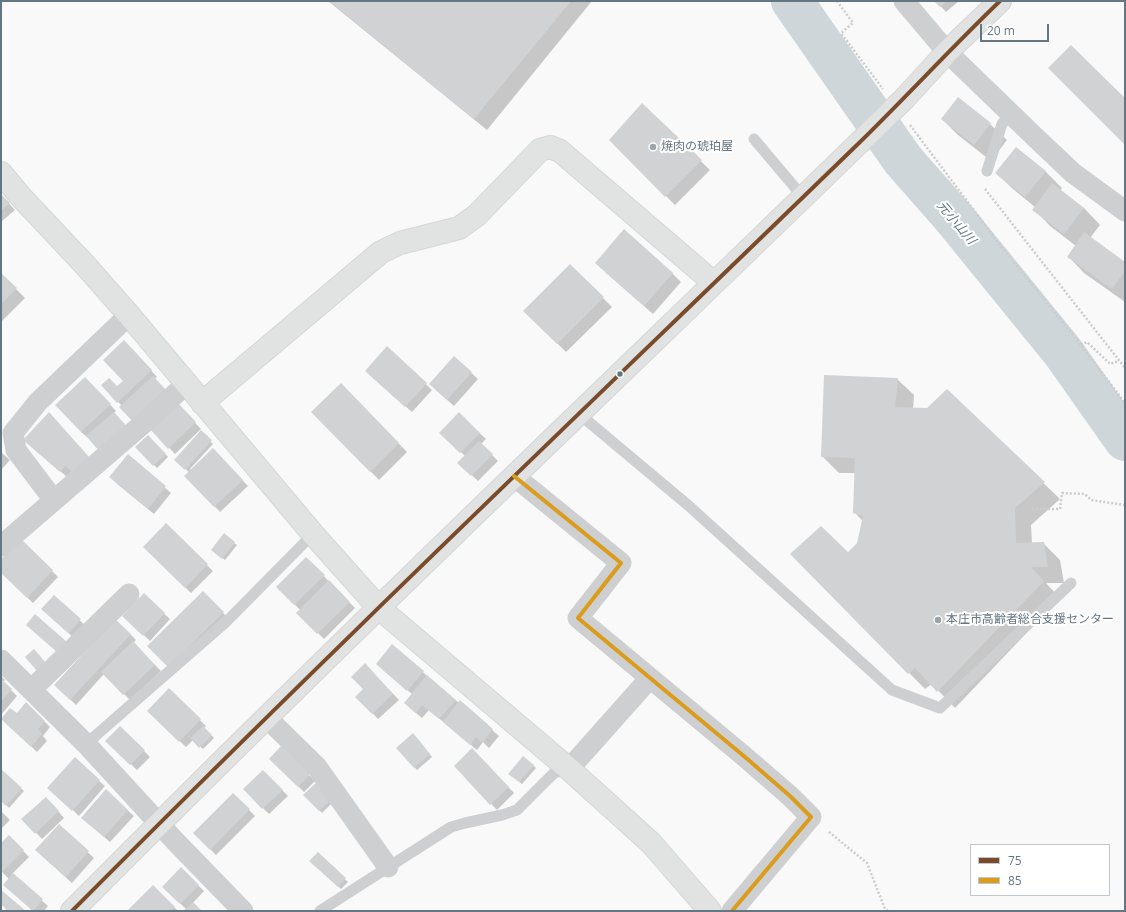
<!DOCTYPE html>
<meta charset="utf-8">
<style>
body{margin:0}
#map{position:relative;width:1126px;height:912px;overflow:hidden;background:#f9f9f9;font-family:"Open Sans",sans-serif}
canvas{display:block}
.frame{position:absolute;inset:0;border:2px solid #657683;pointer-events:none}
.legend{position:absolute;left:970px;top:844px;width:140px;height:52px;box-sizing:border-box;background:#fff;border:1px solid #c1c8cd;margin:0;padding:5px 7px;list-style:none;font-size:12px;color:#657683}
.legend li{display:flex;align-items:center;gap:8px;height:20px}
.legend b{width:20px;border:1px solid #c1c8cd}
.scale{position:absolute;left:980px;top:24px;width:69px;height:18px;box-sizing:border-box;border:2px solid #657683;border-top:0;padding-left:5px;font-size:12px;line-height:14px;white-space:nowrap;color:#657683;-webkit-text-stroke:3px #fff;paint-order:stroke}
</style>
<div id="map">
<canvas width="1126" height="912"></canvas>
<div class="frame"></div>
<ul class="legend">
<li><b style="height:5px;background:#7a4b2a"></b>75</li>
<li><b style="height:5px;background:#da9c1a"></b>85</li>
</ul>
<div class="scale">20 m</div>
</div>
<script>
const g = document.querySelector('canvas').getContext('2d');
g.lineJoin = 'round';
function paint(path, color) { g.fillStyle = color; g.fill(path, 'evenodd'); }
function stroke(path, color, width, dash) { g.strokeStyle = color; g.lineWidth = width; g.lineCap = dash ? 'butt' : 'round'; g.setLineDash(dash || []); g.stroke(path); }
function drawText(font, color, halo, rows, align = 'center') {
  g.font = font + ' "Open Sans","Noto Sans JP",sans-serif'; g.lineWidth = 4; g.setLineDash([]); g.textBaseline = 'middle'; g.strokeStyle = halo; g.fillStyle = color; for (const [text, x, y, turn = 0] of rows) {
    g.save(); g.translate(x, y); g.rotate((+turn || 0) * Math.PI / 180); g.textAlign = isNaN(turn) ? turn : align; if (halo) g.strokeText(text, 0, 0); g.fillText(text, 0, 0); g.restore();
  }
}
paint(new Path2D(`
 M328 1H592L487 130Z
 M936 1H959L946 12Z
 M642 104 710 170 675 205 610 140Z
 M942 119 990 124 1007 140 991 161 958 135Z
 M1016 148 1046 172 1062 188 1060 191 1084 208 1100 225 1090 238 1125 263V302L1084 273 1068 256 1076 246 1050 226 1034 209 1035 207 1013 189 996 173Z
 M1 195 15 210 1 222Z
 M570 265 612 307 566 352 525 311Z
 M605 272 672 273 681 282 653 314Z
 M1 274 25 298 1 322Z
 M130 347 157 377 122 406 102 385 117 387 124 381Z
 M387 348 432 390 412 412 372 377Z
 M454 357 478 379 454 406 436 390Z
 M897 379 914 395 913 409H928L947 390 1060 499 1031 525 1032 544 1043 543 1060 560 1064 583H1046L1060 598 955 708 932 684 925 689 792 554 848 553 858 543 863 521 854 512 855 473H839L822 456Z
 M91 384 116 411 87 437 81 432Z
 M341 385 407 452 379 480 313 412Z
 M178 405 201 429 175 454 151 429Z
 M459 414 486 439 481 444 498 461 478 481 459 463 465 456 441 433Z
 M201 432 213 444 190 469 191 470 219 456 248 486 220 512 186 476 189 472 175 460Z
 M148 436 168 457 157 468 137 447Z
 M31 446 95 465 72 471 67 477Z
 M1 452 10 460 1 470Z
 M128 456 171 493 154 514 116 483Z
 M166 525 213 571 191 593 144 547Z
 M21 540 58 577 33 603 1 572V560Z
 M234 543 237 545 225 560 215 552Z
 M307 559 355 608 324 639 298 613 300 610 278 587Z
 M203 593 229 619 174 672Z
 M144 595 170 619 150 641 130 622Z
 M54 597 86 626 75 639 48 615Z
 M130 634 136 640 133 643 161 671 130 700 104 674 76 705 61 690Z
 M383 670 423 672 429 678 459 703 460 702 499 736 489 748 483 742 477 750 429 710 422 718 411 709 405 703 412 694Z
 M371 671 399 700 378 719 357 697 364 689Z
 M1 676 5 680 3 682 17 696 1 715Z
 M169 690 206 726 204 728 214 738 203 749 193 740 186 747 148 711Z
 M26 703 50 727 43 736 47 741 37 752 8 724Z
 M120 727 150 757 137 770 107 741Z
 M416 737 432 757 417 770 398 748Z
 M281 747 315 781 304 792 270 759Z
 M472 750 514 793 497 810 455 766Z
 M524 757 536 768 522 784 512 776Z
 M1 770 24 791 9 808 1 799Z
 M263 771 288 796 269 814 244 789Z
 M99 781 105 786 79 816 55 793Z
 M106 791 134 816 110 842 88 823Z
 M233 794 255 816 216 855 194 833Z
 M305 795 334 801 322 813Z
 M52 804 64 818 42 839 23 819Z
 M1 811 10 820 1 829Z
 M59 826 94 858 72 883 42 856Z
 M9 836 29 857 12 874 48 906 44 911H33L10 890 9 879 1 871V844Z
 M318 854 348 882 341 889 311 861Z
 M181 869 204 891 193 903 201 911H185L186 909 163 887Z
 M153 886 178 911H128Z`), '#0003');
stroke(new Path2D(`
 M792 1 903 160 954 218 1063 352 1125 440`), '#ced6d9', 42);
paint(new Path2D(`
 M329 1H571L474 119Z
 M934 1H947L940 7Z
 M1071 45 1125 98V145L1048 68Z
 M958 97 991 123 974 145 941 119Z
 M642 103 702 160 665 197 609 140Z
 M1016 147 1046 171 1025 197 995 173Z
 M1052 183 1084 208 1064 234 1032 210Z
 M1 194 10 203 1 211Z
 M624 229 673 273 644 306 595 263Z
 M1084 232 1125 262V271L1112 289 1067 257Z
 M570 264 604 297 557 344 523 311Z
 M1 273 17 288 1 304Z
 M124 340 152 370 117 403 101 385 109 378 117 386 123 381 103 360Z
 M387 346 427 383 405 407 365 371Z
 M454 356 472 372 447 400 429 384Z
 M824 375 898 378 895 407 927 408 947 389 1045 482 1015 508 1016 543 1044 542 1048 567H1031L1044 581 937 692 915 668 908 674 790 554 821 526 848 552 857 543 863 516 853 513 855 458 821 457Z
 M153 376 168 392 134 423 119 407Z
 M85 377 111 404 81 432 55 405Z
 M341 383 399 443 370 472 311 412Z
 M178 403 196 422 168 449 150 429Z
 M49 412 90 458 75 474 65 466 60 472 23 440Z
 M114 412 129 429 101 453 86 436Z
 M459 412 480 433 460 453 439 433Z
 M201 430 212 440 185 470 174 460Z
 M148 435 166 454 153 466 135 447Z
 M479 441 493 454 471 476 457 463Z
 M213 448 243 480 214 507 184 476Z
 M128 454 166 486 148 509 109 477Z
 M166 523 208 564 185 588 143 547Z
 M224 533 235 542 222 559 211 550Z
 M21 539 53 570 27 598 1 573V559Z
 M306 557 325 575 294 605 276 587Z
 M329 580 350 602 317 634 296 613Z
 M203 591 224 612 168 667 147 646Z
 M144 593 165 613 143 636 122 616Z
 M54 595 81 619 69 633 41 609Z
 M35 614 67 642 58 653 26 625Z
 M115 619 131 634 70 700 54 685Z
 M133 641 155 665 123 695 101 672Z
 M392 644 424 671 407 691 376 664Z
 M34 649 47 664 38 672 25 657Z
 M365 663 393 694 372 714 355 697 363 689 351 677Z
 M427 675 456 700 439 719 422 705 416 713 404 703Z
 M1 679 12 689 1 702Z
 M169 688 201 719 179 742 147 711Z
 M460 700 493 729 482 743 476 737 470 745 443 722Z
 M26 702 45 721 38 729 42 734 31 747 1 719 10 708 17 713Z
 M120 726 145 750 130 765 105 741Z
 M203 726 212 735 199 748 190 738Z
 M413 733 430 754 414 768 396 748Z
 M281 746 310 774 298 787 269 759Z
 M472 748 509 787 490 805 454 766Z
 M523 756 534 765 519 782 508 774Z
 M75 757 100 780 72 811 47 788Z
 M1 769 22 788 6 806 1 801Z
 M263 770 283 790 262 809 243 789Z
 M317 782 333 798 319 811 303 795Z
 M106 789 128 810 104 837 81 818Z
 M233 793 250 809 210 850 193 833Z
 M46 797 59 811 35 834 21 819Z
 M59 824 89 851 66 877 35 850Z
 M9 835 24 850 1 873V843Z
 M318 852 346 878 338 887 309 861Z
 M181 867 199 885 180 904 162 887Z
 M13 873 43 899 33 911 3 885Z
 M153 885 175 907 171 911H127Z
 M1 890 26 911H5L6 909 1 904Z
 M193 902 202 911H183Z`), '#d0d2d3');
const secondary = new Path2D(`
 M905 98 947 52 1000 1
 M1 173 21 197 86 266 129 315 313 534 379 608 569 769 651 843 710 911
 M202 403 381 252 400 243 459 228 477 215 540 150 550 147 560 151 714 283
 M72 911C330 651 596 398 859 143`);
stroke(secondary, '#d5d6d7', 24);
stroke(new Path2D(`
 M837 1 853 23 841 33 883 89
 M910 125 997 241 1081 345 1125 403
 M985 189 1125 368
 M1 217 5 213
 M1081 345 1087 342 1110 364 1119 361
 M1032 509H1060L1062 493 1085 494 1091 500 1125 505
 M829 832 867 863 885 909 888 911`), '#cbcccd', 2.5, [2, 2]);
stroke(new Path2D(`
 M754 139 803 197
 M987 171 1002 124 1010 114
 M578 413 689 506 892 690 940 708 1071 583
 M86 744 227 621 313 534
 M320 911 451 827 465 823 502 815 517 810 554 773 569 769`), '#cecfd0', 11);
stroke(new Path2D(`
 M904 1 947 52 1037 139 1073 173 1125 211
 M514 476 621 563 578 618 745 757 790 796 811 817 732 911
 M53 499 16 450 13 433 38 402 129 315
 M1 546 145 422 186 384
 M1 660 86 744 175 841 243 911
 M31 690 129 594
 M267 718 317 767 388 867
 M569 769 650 678`), '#cecfd0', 21);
stroke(secondary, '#e1e2e2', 22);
const secondaryBridge = new Path2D(`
 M859 143 905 98`);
stroke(secondaryBridge, '#d5d6d7', 24, []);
stroke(secondaryBridge, '#e1e2e2', 22);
stroke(new Path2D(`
 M72 911C330 651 596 398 859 143 907 96 952 47 1000 1`), '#7a4b2a', 4);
stroke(new Path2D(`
 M514 476 621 563 578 618 745 757 790 796 811 817 732 911`), '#da9c1a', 4);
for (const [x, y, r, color] of [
 [653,147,4,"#99a4ac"],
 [620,374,3.5,"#657683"],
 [938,620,4,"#99a4ac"]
]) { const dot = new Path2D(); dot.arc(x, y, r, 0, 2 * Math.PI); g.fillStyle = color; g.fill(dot); stroke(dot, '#fff', 1.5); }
drawText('12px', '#657683', '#fff', [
 ["焼肉の琥珀屋",661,147],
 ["本庄市高齢者総合支援センター",946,620]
], 'left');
drawText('italic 13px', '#60757c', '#fff', [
 ["元小山川",956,223,50]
]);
</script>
